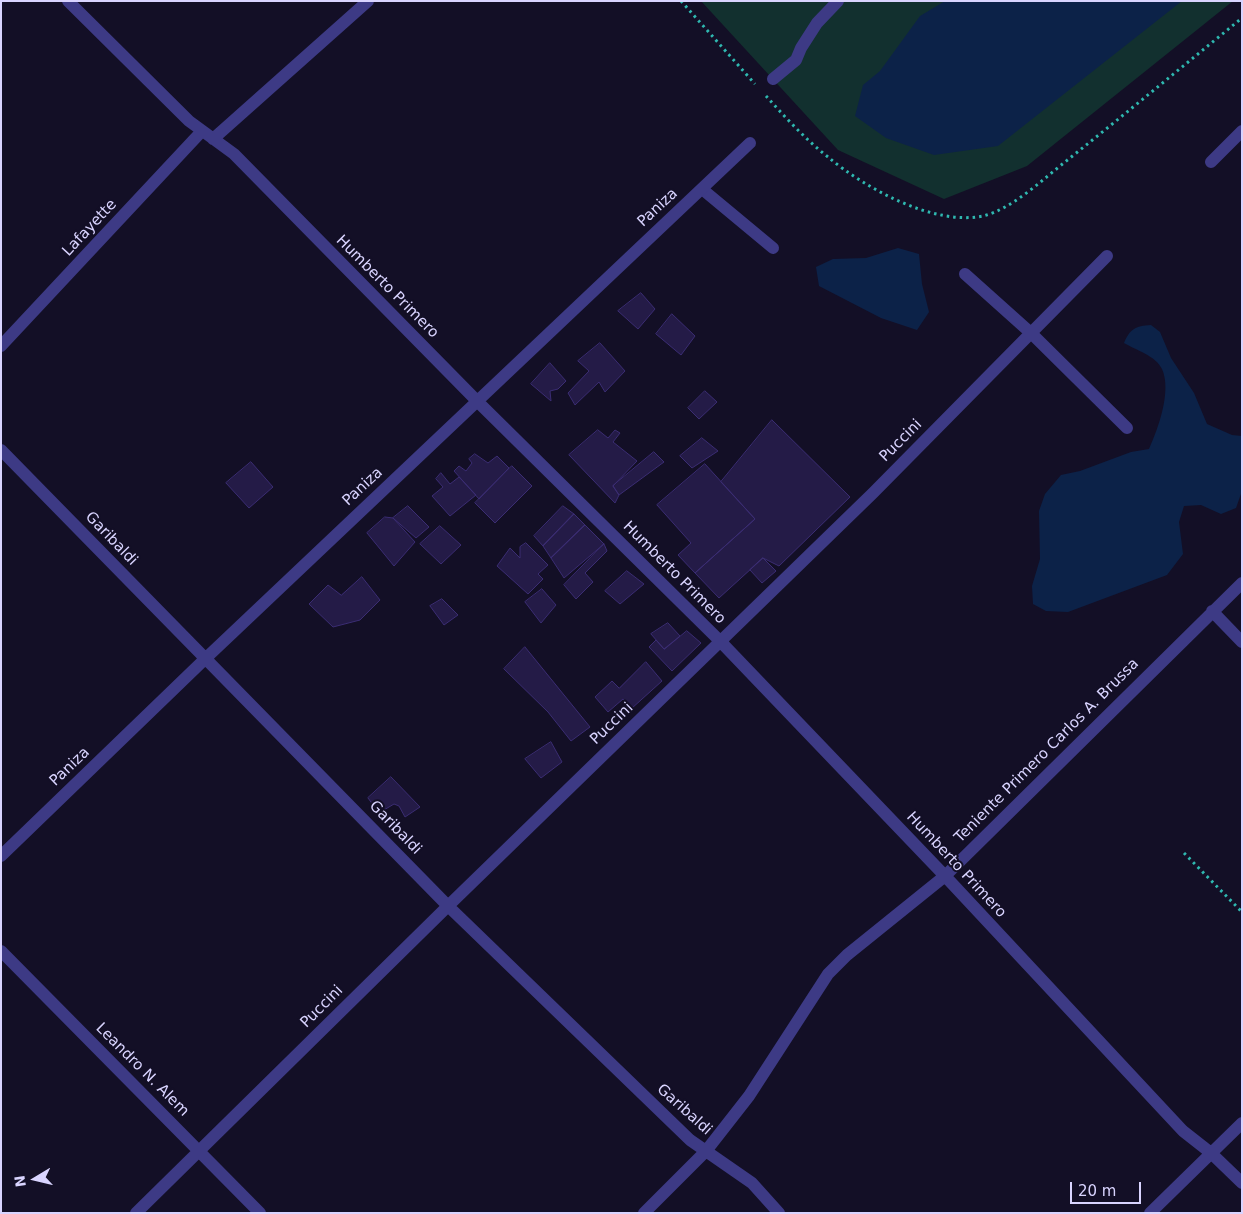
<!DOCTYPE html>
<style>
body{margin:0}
#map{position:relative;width:1243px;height:1214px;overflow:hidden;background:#130f26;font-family:"DejaVu Sans",sans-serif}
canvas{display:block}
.frame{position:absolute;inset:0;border:2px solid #d9d4ff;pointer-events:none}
.north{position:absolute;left:10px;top:1154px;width:50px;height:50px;-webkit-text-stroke:4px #130f26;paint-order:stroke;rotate:261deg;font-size:14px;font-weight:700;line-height:20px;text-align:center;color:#d9d4ff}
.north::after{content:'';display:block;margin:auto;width:18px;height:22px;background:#d9d4ff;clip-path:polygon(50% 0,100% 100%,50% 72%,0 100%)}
.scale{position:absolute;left:1070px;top:1182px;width:71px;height:22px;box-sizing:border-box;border:2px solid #d9d4ff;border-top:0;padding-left:6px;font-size:15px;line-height:18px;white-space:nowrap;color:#d9d4ff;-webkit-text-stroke:4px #130f26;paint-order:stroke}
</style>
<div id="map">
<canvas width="1243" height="1214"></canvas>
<div class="frame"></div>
<div class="north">N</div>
<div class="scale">20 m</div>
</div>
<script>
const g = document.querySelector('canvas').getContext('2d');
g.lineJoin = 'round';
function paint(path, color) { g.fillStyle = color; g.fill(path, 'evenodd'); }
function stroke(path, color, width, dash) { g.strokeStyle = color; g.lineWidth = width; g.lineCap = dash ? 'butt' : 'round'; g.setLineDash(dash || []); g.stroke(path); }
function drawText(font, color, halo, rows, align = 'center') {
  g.font = font + ' "DejaVu Sans",sans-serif'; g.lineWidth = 4; g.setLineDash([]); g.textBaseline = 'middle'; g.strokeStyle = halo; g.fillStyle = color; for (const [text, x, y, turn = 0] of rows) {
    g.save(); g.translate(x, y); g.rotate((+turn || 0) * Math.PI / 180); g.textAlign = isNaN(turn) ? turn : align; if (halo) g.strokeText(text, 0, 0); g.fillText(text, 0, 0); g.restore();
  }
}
paint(new Path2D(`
 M701 1H1233L1027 166 944 199 838 150Z`), '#12302f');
paint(new Path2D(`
 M945 1H1182L998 146 934 155 886 138 855 116 863 85 880 71 920 16Z
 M898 248 919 254 922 284 929 312 917 330 881 318 819 286 816 267 833 259 866 258Z
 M1151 325 1160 332 1171 358 1194 393 1207 424 1232 435 1242 436V491L1236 508 1221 514 1201 505 1184 506 1179 522 1183 554 1167 575 1068 612 1046 611 1033 604 1032 586 1040 559 1039 511 1045 494 1061 475 1080 471 1131 452 1149 449C1158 429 1172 391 1162 369 1156 356 1136 350 1124 343 1130 329 1135 326 1151 325Z`), '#0c2248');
const building = new Path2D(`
 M641 293 655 309 638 329 618 311Z
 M672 314 695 336 681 355 656 334Z
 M600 343 625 371 605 392 599 382 575 405 568 393 589 371 578 361Z
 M550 363 566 381 558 389 550 391 551 401 531 384Z
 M705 391 717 402 699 419 688 408Z
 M772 420 850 497 779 566 763 558 719 598 695 573 755 519 721 482Z
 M598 430 608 438 615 430 620 433 613 442 637 461 613 486 619 495 615 503 569 455Z
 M702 438 718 451 692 468 680 456Z
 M654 452 664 462 619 495 613 486Z
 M475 454 488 463 497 456 509 468 479 499 454 471 459 466 466 471 472 463 469 459Z
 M251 462 273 487 249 508 226 483Z
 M705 464 755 519 695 573 678 555 691 543 657 505Z
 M512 466 532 486 495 523 475 503Z
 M441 473 450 484 459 477 476 495 450 516 432 496 443 487 436 479Z
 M408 506 429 527 416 538 393 518Z
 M563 506 574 514 543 546 534 536Z
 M574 514 585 525 551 558 543 546Z
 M385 517 393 518 415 542 394 566 367 533Z
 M585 525 604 544 564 578 551 558Z
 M440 526 461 545 441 564 420 544Z
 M526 543 548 565 538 574 543 579 528 594 497 566 510 548 520 558V547Z
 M604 544 607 551 585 573 593 582 576 599 564 585Z
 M763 558 776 571 762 583 750 570Z
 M627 571 644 584 620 604 605 591Z
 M362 577 380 600 360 620 333 627 309 604 328 585 341 595Z
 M542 589 556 605 541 623 525 602Z
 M442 599 458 615 444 625 430 606Z
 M668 623 680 636 664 649 651 634Z
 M687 631 701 643 672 671 649 647 656 640 664 649Z
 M525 647 590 727 571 741 548 712 504 669Z
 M646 662 662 681 631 709 623 699 608 712 595 697 612 681 619 688Z
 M551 742 562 762 541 778 525 759Z
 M391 777 420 807 405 817 399 806 394 804 379 813 368 798Z`);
paint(building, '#241b47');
stroke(building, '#3b2d73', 1);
stroke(new Path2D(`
 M681 1 755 84
 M766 96C785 117 805 139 828 157 865 188 933 226 983 216 1012 209 1042 180 1065 162 1124 115 1183 66 1242 18
 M1184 853 1242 912`), '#2fb8b0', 3, [2.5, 4]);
stroke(new Path2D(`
 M702 189 773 248`), '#3d3a85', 12);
stroke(new Path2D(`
 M68 1 189 121 234 154 477 401 720 641 945 876 1183 1131 1211 1153 1242 1183
 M773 79 796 60 801 48 817 23 838 1
 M213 139 368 1
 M1211 162 1242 131
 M965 274 1032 334 1127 428
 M1 346 202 131
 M1 450 448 906 690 1140 752 1183 779 1213
 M1212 611 1242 642
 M1 856 206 658 750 143
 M1 951 260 1213
 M136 1213 448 906 873 493 1107 256
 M644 1213 706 1151 749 1096 828 974 847 955 945 876 1242 583
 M1150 1213 1242 1123`), '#3d3a85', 12);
drawText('15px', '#d9d4ff', '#130f26', [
 ["Paniza",658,208,-43],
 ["Lafayette",90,228,-47],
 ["Humberto Primero",387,287,45],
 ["Puccini",901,441,-45],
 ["Paniza",363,487,-43],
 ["Garibaldi",111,539,46],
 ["Humberto Primero",674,573,45],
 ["Puccini",612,724,-44],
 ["Teniente Primero Carlos A. Brussa",1047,751,-45],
 ["Paniza",70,767,-44],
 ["Garibaldi",395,828,46],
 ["Humberto Primero",956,865,47],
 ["Puccini",322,1007,-45],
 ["Leandro N. Alem",142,1070,45],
 ["Garibaldi",684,1110,42]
]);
</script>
